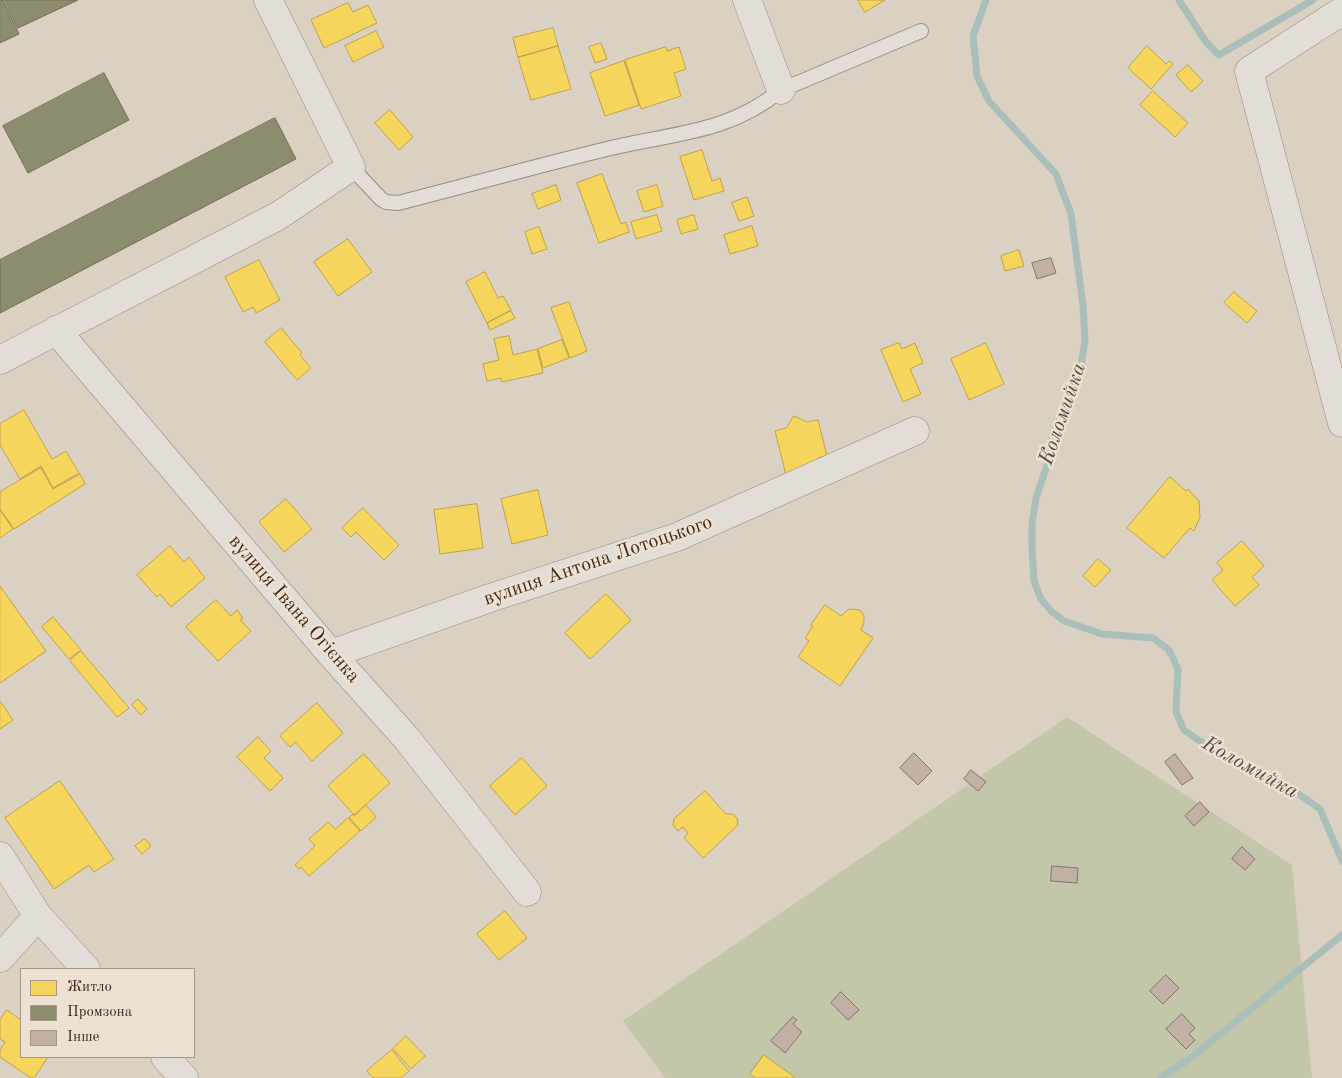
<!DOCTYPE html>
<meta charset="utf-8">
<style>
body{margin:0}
#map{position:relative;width:1342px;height:1078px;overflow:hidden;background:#dad1c3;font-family:"Old Standard TT",serif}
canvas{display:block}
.legend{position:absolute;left:20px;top:968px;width:175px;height:90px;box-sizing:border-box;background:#ede2d2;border:1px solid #a89789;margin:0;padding:6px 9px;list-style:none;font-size:15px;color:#40271b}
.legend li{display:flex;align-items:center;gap:10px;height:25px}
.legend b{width:25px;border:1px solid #a89789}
</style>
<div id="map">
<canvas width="1342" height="1078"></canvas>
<ul class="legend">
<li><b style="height:14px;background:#f6d55c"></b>Житло</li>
<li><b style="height:14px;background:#8c8c6e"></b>Промзона</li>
<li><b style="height:14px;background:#c2b0a4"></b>Інше</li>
</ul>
</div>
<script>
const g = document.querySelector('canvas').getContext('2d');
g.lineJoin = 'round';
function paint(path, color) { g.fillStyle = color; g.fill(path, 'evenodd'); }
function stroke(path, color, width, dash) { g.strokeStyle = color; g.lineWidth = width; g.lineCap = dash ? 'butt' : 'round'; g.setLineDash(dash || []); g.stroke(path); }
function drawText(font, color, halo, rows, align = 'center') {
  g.font = font + ' "Old Standard TT",serif'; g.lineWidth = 5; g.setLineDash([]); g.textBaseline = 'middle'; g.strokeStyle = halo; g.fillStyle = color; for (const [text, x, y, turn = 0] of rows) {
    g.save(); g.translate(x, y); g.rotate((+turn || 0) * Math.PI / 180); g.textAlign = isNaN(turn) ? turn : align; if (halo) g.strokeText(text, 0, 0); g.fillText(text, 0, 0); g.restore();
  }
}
paint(new Path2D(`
 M1067 717 1292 865 1312 1078H665L623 1021Z`), '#c3c6a8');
const homes = new Path2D(`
 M858 0H885L865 12Z
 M348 3 353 12 368 5 377 23 324 48 311 20Z
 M553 28 558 46 518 57 513 38Z
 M376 31 384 47 353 62 345 46Z
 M601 43 607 59 595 63 589 47Z
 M558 46 571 89 531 100 518 58Z
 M1147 46 1166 64 1169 61 1173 64 1151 89 1128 68Z
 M666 47 667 51 679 47 686 69 674 73 681 96 641 109 625 60Z
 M624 61 639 105 605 116 590 73Z
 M1188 65 1203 81 1191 92 1176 75Z
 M1153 91 1188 123 1175 137 1140 105Z
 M390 110 413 137 399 150 375 123Z
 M702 150 712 181 720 178 724 191 694 200 680 157Z
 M602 174 621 224 626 222 629 232 599 243 577 183Z
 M556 185 561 200 538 209 532 194Z
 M657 185 663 206 644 212 637 191Z
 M747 197 754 216 739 221 732 203Z
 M657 215 662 231 636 239 631 222Z
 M694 215 698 229 681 234 677 220Z
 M752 226 758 246 730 254 724 235Z
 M539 227 547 249 532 254 525 232Z
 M348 239 372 272 338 296 314 262Z
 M1019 250 1024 266 1005 271 1001 256Z
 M259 260 280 300 256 313 253 307 243 312 225 277Z
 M485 272 498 298 503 296 511 310 487 323 466 282Z
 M1234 292 1257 311 1247 323 1224 303Z
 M569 302 587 351 570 358 551 308Z
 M511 311 515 318 490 330 487 323Z
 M281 328 302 353 300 355 311 368 297 380 265 342Z
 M509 336 513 355 537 349 543 373 502 382 501 378 487 381 483 364 499 360 494 339Z
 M562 340 569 358 543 368 538 349Z
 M899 343 902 349 915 343 923 363 910 369 921 394 903 402 881 350Z
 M986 343 1004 384 969 400 951 359Z
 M24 410 52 459 66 451 79 473 53 488 41 466 20 479 0 445V424Z
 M794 416 807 422 818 420 827 456 818 458 820 466 786 475 775 431 786 428Z
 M41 468 53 489 80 474 85 484 14 529 0 509V492Z
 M1170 477 1186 491 1188 489 1199 501 1200 517 1194 531 1190 528 1164 558 1127 528Z
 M538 490 548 535 512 544 501 499Z
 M286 499 312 529 284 552 259 522Z
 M477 504 483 548 440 554 434 510Z
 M363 508 399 545 384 560 356 532 351 537 342 528Z
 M0 510 13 529 0 538Z
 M1242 541 1264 566 1252 577 1259 585 1235 606 1212 580 1223 570 1217 563Z
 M170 546 184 562 189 557 205 578 171 607 160 594 157 597 137 575Z
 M1098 559 1111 570 1095 587 1083 576Z
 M0 586 46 651 0 683Z
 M606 594 631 620 590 659 565 633Z
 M216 600 231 616 237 610 243 618 240 620 251 631 218 661 186 627Z
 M825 605 841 616 849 609 860 610 864 616V622L861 630 873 638 840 686 798 657 809 641 805 638 813 626 811 625Z
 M53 617 81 650 69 659 42 627Z
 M81 651 129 708 117 717 70 661Z
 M138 699 147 709 141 715 132 705Z
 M0 701 13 720 0 729Z
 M317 703 343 733 312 761 295 742 290 747 280 736Z
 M258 737 271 751 264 758 283 778 270 791 237 757Z
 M364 754 390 783 354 815 328 786Z
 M522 758 547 786 515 815 490 786Z
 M60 781 114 859 94 872 89 865 54 889 5 818Z
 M705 791 726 814H733L737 818 738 825 703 858 684 838 688 833 683 827 678 831 673 825 674 819Z
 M366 805 376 817 361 831 349 817 353 814 354 816Z
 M348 818 360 831 309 876 301 867 299 869 295 865 315 846 309 839 328 822 335 829Z
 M145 839 151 846 142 854 135 846Z
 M505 911 527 938 499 960 477 934Z
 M7 1010 21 1020V1057H48L34 1078H31L0 1057V1050L5 1042 0 1039V1020Z
 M406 1036 425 1056 411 1069 393 1049Z
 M392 1050 409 1071 401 1078H373L367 1071Z
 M764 1055 796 1078H756L750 1074Z`);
paint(homes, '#f6d55c');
stroke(homes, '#bfa148', 1);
const industry = new Path2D(`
 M0 0H3L19 34 0 43Z
 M5 0H78L18 28Z
 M104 73 129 120 28 173 3 126Z
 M275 118 296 159 0 313V260Z`);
paint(industry, '#8c8c6e');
stroke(industry, '#756e55', 1);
stroke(new Path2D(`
 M986 0 973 36 977 76 989 101 1056 174 1071 214 1083 306 1085 340 1080 374 1069 402 1053 433 1047 465 1036 498 1032 524V548L1034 581 1041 599 1052 612 1064 621 1102 634 1153 638 1169 650 1178 669 1176 712 1184 730 1214 751 1268 780 1297 793 1320 809 1342 861
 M1179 0 1206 42 1219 55 1313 0
 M1160 1078 1192 1057 1342 935`), '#aabeba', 7);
const building = new Path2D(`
 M1051 258 1056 273 1037 279 1032 263Z
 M914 753 932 771 918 785 900 768Z
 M1175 754 1193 778 1182 785 1165 762Z
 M971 770 986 782 978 791 964 779Z
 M1200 802 1209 812 1194 826 1185 816Z
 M1242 847 1255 859 1245 870 1232 859Z
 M1052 866 1078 868 1077 883 1051 881Z
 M1166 975 1179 988 1163 1004 1150 991Z
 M841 992 859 1010 848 1020 831 1003Z
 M1182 1014 1195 1028 1189 1034 1195 1040 1186 1049 1166 1029Z
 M793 1017 797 1020 793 1024 802 1032 785 1053 771 1041Z`);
paint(building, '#c2b0a4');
stroke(building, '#7f766d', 1);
const service = new Path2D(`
 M351 167 381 199 386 202 398 203C469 185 540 165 611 148 674 133 729 133 781 90L921 31`);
const minor = new Path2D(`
 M747 0 781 90
 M1342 11 1249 71 1342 423
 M56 330 331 654 408 740 527 892
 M0 360 278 216 351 167 268 0
 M331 654 490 598 677 537 915 431
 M0 856 38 916 86 969
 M0 958 38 916
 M165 1057 184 1078`);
stroke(service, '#958d83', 16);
stroke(minor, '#958d83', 29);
stroke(service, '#e2ded7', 14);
stroke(minor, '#e2ded7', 28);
drawText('20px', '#40271b', '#ede2d2', [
 ["вулиця Антона Лотоцького",598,561,-19],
 ["вулиця Івана Огієнка",294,609,49]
]);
drawText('italic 21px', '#564b42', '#ede2d2', [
 ["Коломийка",1063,414,-71],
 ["Коломийка",1250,768,29]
]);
</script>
